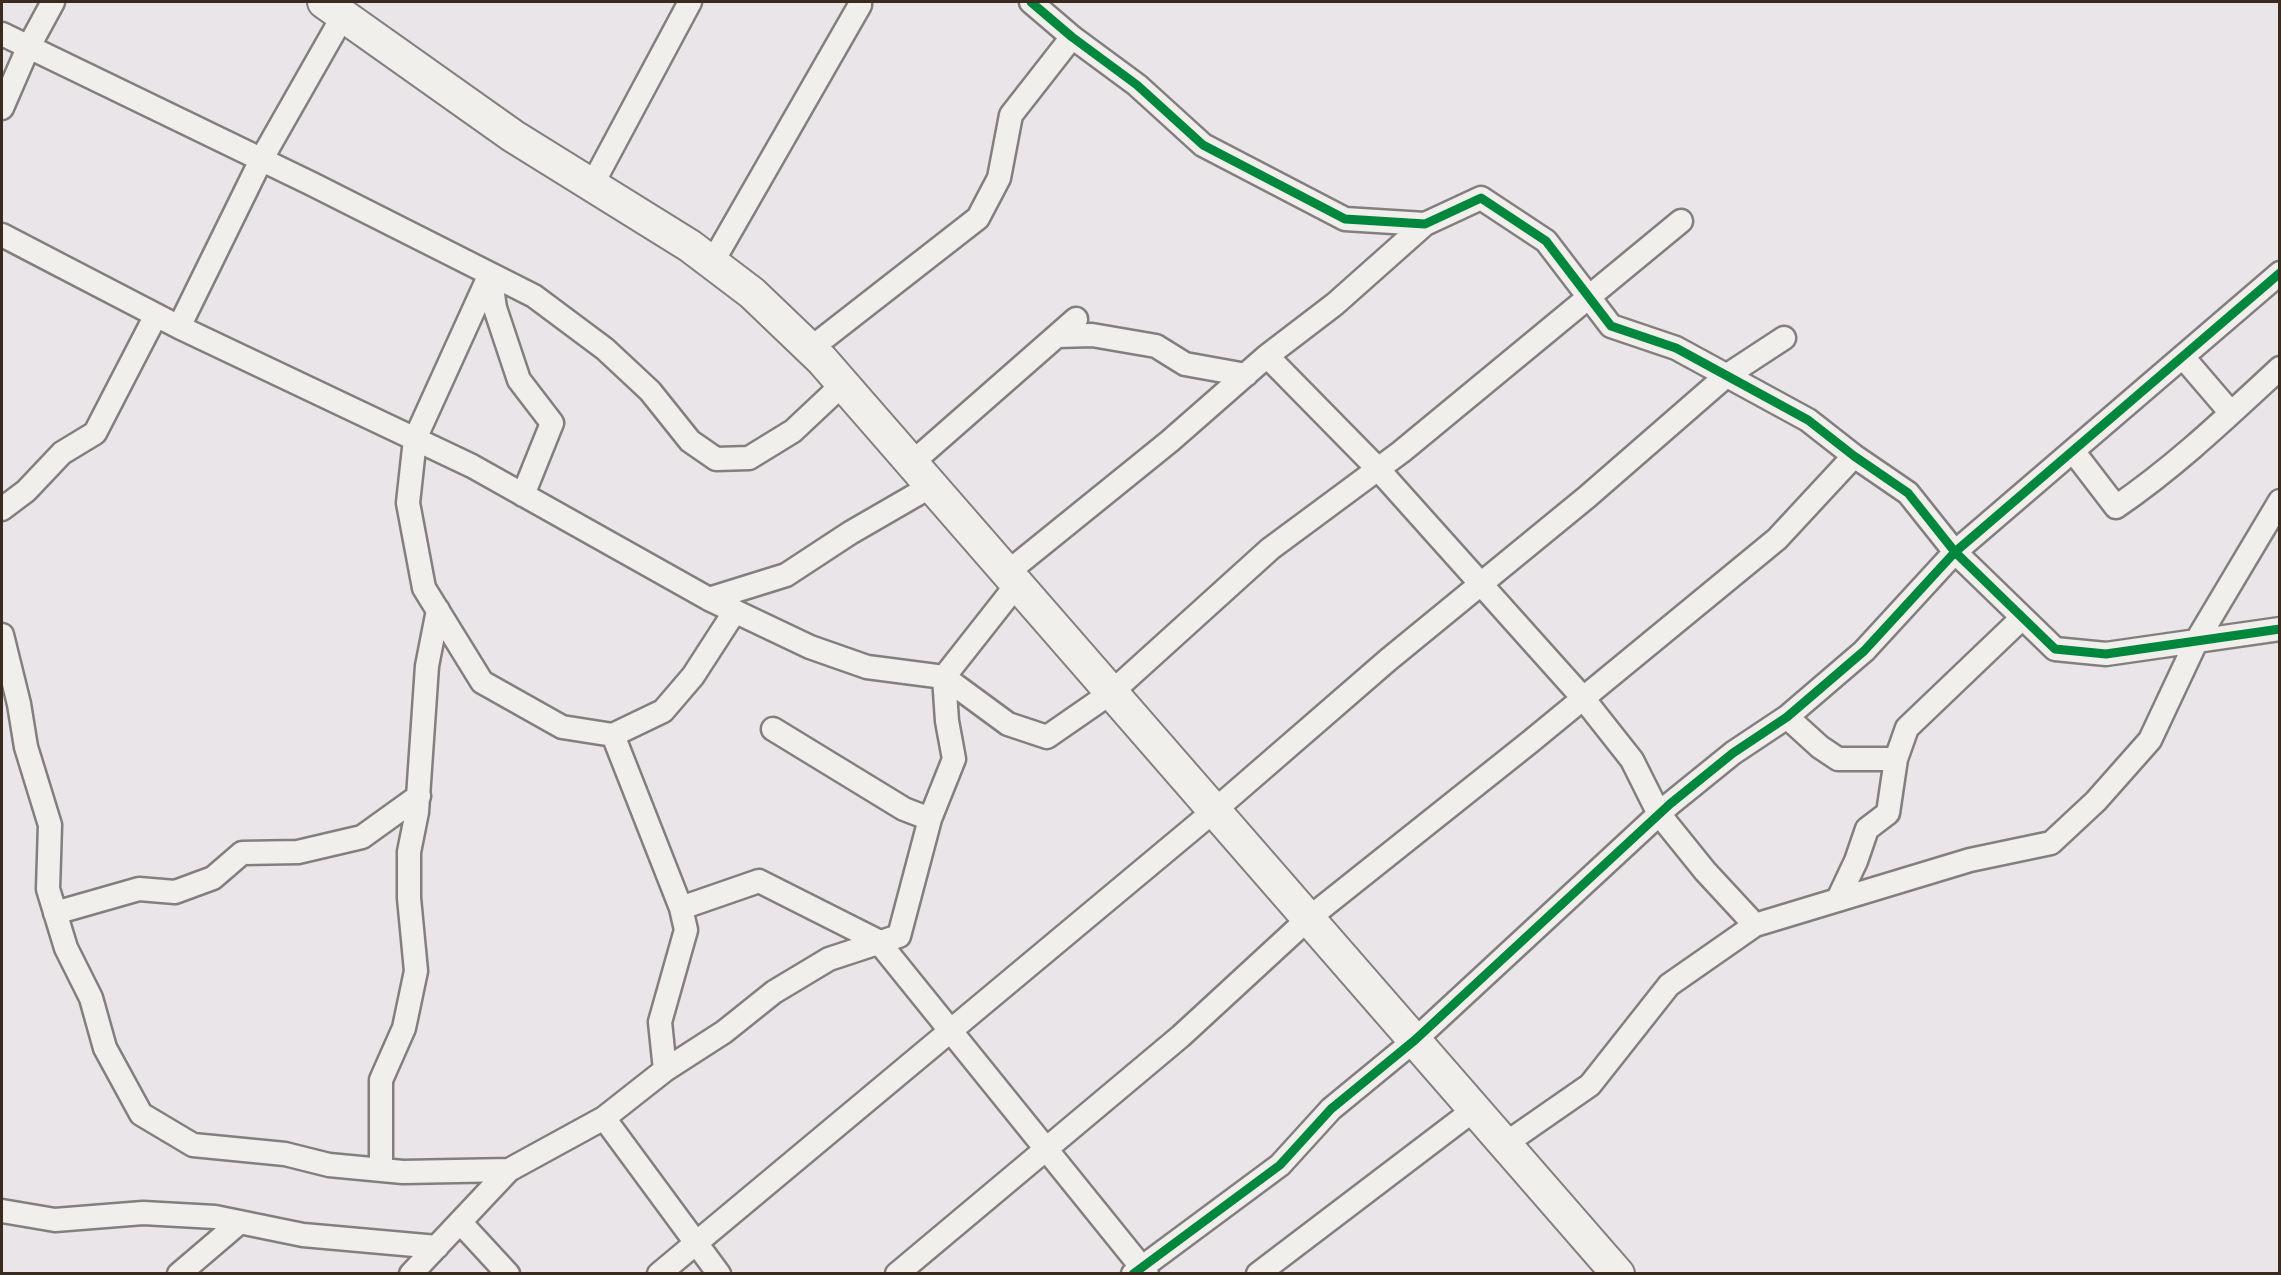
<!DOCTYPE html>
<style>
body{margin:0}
#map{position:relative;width:2281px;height:1275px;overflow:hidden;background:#e9e5e9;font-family:"Balsamiq Sans",sans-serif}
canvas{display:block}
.frame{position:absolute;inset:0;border:3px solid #3b2a1e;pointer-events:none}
</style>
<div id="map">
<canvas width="2281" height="1275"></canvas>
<div class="frame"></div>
</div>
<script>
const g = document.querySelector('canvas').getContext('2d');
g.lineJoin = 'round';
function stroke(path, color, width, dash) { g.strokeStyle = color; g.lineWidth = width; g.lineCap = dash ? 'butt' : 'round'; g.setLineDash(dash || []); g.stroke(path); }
const street = new Path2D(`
 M1031 2 1072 37 1137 85 1203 145 1345 219 1425 224 1481 198 1546 241 1611 326 1676 348 1808 420 1854 456 1908 493 1955 552 2055 649 2106 654 2280 629
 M2 34 312 184 534 296 605 349 650 391 690 441 716 459 749 458 793 431 843 384
 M2 108 28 48 53 2
 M592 185 690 2
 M2 235 179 327 472 466 709 599 786 575 850 533 933 485
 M712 263 860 5
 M179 327 261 160 343 16
 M1057 336 1092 335 1156 346 1185 364 1246 375
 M810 349 978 218 999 178 1011 115 1072 37
 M1267 356 1378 469 1583 698 1632 760 1659 814 1705 871 1755 925
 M2183 357 2231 413
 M2073 451 2116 507C2176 466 2227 417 2280 368
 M913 462 1076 319
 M523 495 552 423 519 380 495 308 490 274 415 439 408 503 424 588 482 682 562 727 613 735 663 711 693 676 735 611
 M2 509 26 491 62 453 95 433 156 315
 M1008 572 1170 441 1267 356 1335 304 1425 224
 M709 599 810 647 867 667 944 677 1008 724 1047 737 1112 692 1270 549 1401 452 1681 221
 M2 635 19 704 26 747 50 825 48 889 66 948 91 998 105 1048 141 1114 193 1145 285 1154 329 1165 403 1172 509 1170
 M1787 717 1820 747 1838 759H1896
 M773 729 904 809 930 819
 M613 735 681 908 686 930 660 1022 665 1070
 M1838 899 1856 861 1867 829 1888 813 1896 759 1907 728 2021 619
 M681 908 759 881 878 941 1147 1274
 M55 913 139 889 175 892 213 878 242 853 298 852 362 837 419 796
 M604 1118 719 1274
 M1505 1144 1590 1085 1669 985 1755 925 1970 860 2051 843 2096 801 2150 740 2197 640 2280 501
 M381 1170V1080L404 1028 416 971 409 898V852L417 812 427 666 438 610
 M2 1211 55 1220 143 1213 215 1217 303 1235 437 1247
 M460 1222 508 1274
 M179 1274 240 1222
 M411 1274 509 1170 604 1118 665 1070 724 1032 774 992 829 959 899 936 930 819 954 759 947 721 944 677 1018 583
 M659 1274 1215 810 1388 660 1587 497 1726 376 1784 338
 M897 1274 1181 1036 1309 918 1530 742 1777 539 1854 456
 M1133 1274 1280 1165 1331 1109 1415 1040 1670 804 1733 753 1787 717 1864 651 1955 552 2280 273
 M1258 1274 1475 1109`);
const secondary = new Path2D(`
 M324 2 513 136 690 246 752 293 822 360 1618 1274`);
stroke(street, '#847f7e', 27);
stroke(secondary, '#847f7e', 36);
stroke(street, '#f1efec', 22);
stroke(secondary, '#f1efec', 32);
stroke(new Path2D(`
 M1031 2 1072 37 1137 85 1203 145 1345 219 1425 224 1481 198 1546 241 1611 326 1676 348 1808 420 1854 456 1908 493 1955 552 2055 649 2106 654 2280 629
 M1133 1274 1280 1165 1331 1109 1415 1040 1670 804 1733 753 1787 717 1864 651 1955 552 2280 273`), '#00873e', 9);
</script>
